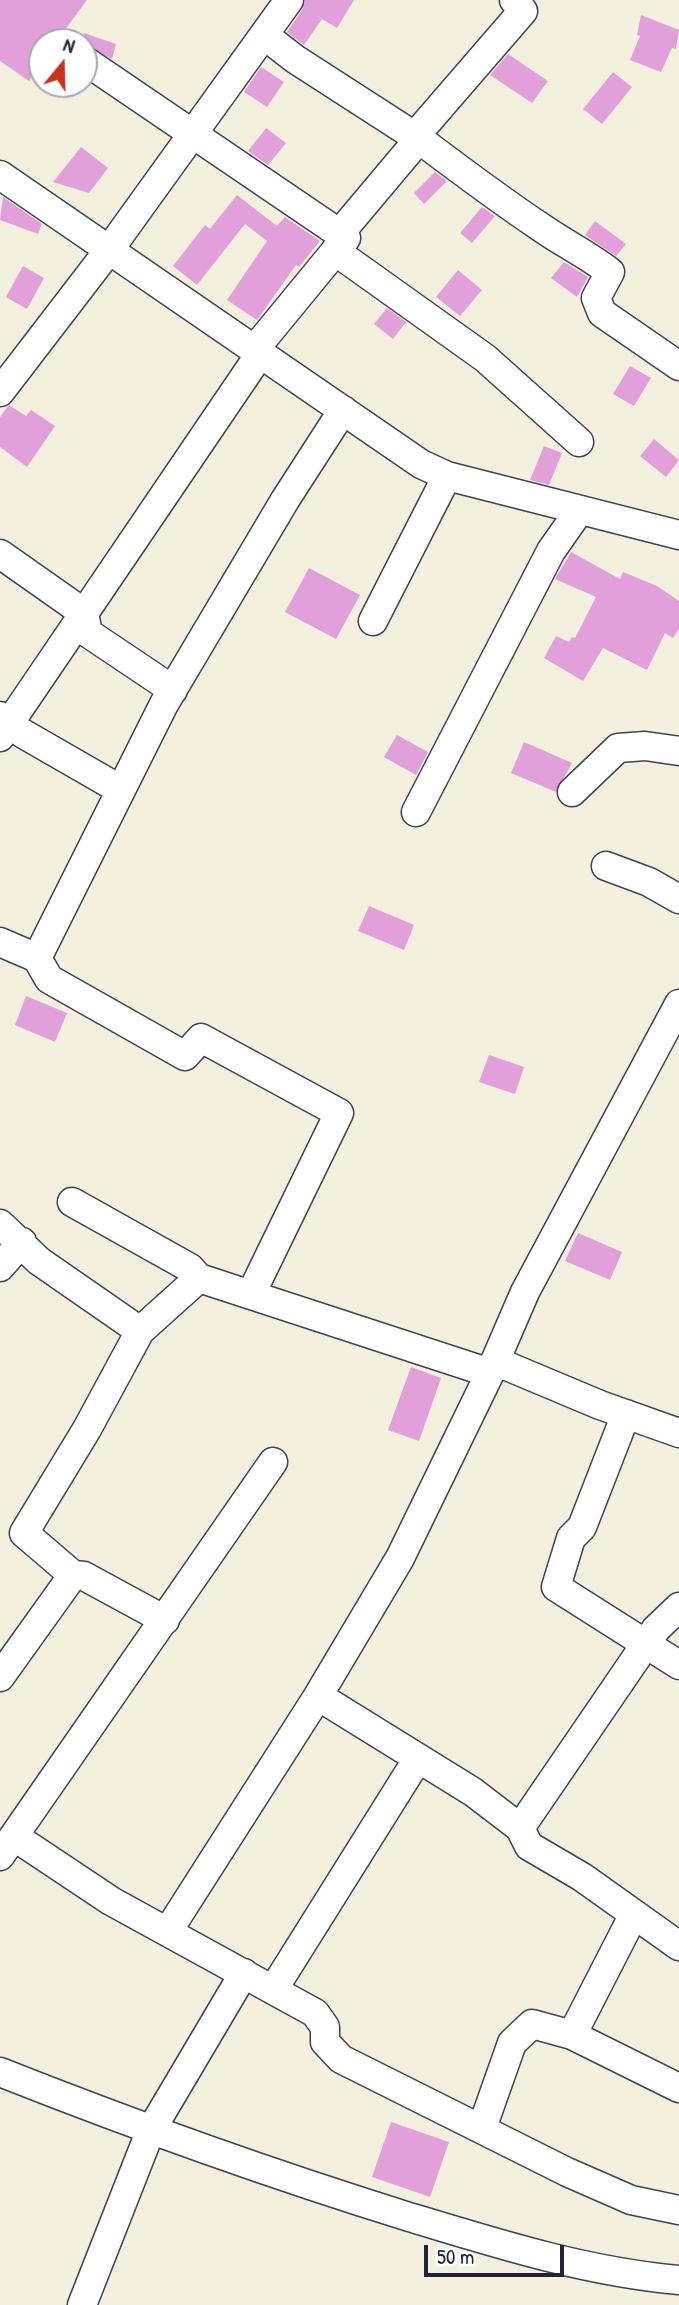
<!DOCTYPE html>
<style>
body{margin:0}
#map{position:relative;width:679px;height:2305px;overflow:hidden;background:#f3f0de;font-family:"Patrick Hand",sans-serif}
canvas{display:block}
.north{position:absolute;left:28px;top:28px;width:70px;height:70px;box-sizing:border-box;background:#fff;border:2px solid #a7a7b1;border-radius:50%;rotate:19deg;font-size:19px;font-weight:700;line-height:28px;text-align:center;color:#22223b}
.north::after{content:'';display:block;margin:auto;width:24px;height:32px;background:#c8321e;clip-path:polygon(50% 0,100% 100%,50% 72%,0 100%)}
.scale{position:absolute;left:424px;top:2245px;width:140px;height:32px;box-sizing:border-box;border:4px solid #22223b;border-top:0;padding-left:9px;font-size:21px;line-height:24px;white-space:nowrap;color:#22223b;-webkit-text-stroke:5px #fff;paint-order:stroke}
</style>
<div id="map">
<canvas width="679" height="2305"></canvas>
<div class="north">N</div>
<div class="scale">50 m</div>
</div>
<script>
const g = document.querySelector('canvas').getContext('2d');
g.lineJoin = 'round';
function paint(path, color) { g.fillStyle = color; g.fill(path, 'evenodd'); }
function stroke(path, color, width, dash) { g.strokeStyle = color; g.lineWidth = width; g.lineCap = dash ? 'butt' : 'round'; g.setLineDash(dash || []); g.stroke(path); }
paint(new Path2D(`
 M0 0H87L56 42H42V61L29 81 0 61Z
 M305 0H354L337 28 322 19 304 45 287 32 302 10Z
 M641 15 679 30 676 49 672 48 661 72 630 60 640 36 637 35Z
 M84 33 116 44 112 59 84 44Z
 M508 54 548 81 532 103 490 75Z
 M261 67 284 82 267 107 244 92Z
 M613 72 632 87 602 124 583 109Z
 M266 128 286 143 268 165 248 151Z
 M81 147 108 168 89 193 53 182Z
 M435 172 447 181 424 204 414 193Z
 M237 195 277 226 285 217 320 241 299 267 296 265 257 320 227 300 267 241 245 224 197 285 173 266 205 225 210 229Z
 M3 197 42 224 38 234 0 220Z
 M482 207 495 216 472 243 460 233Z
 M595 221 626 244 616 256 585 235Z
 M564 262 588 277 577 297 551 278Z
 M23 266 44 278 27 309 6 297Z
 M458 270 482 290 460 316 436 297Z
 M387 308 406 322 393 339 374 324Z
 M630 366 651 378 634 406 613 394Z
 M9 405 26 416 31 410 55 426 27 467 0 447V417Z
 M654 439 679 460 666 477 640 456Z
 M544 446 562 453 549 485 530 480Z
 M571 552 620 579 623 572 657 586 679 601V629L673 638 665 633 647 670 603 648 583 681 544 658 556 636 569 642 572 637 575 638 596 597 555 579Z
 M309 568 360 595 336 639 285 612Z
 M397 735 428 752 416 775 384 757Z
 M524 742 572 763 556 792 511 773Z
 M369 906 414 925 404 950 358 931Z
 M26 996 67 1013 55 1042 15 1025Z
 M489 1055 524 1067 515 1094 479 1082Z
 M578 1233 622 1252 610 1280 565 1261Z
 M411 1367 441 1378 419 1441 388 1430Z
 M391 2122 449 2142 430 2197 372 2177Z`), '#e1a0da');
const minor = new Path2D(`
 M264 35 295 59 419 139 340 233
 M84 60 346 238 254 350
 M415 136 523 11 514 0
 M419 139C460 170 500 200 542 228 565 244 588 255 610 272L596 298 602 313 679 366
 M0 175 421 464 447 476 679 535
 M335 251 485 358 579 442
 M0 392 109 250 289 0
 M0 554 84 613 88 633 173 690
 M373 621 447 476
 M0 716 22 733 121 790
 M0 737 260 354
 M572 792 618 748 645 746 679 751
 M416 812 551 551 579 511
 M606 866 649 882 679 899
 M0 942 37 958 49 979 185 1056 201 1038 339 1113 251 1294
 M37 958 164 704 285 500 343 410
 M72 1202 190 1268 199 1278 490 1373
 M0 1224 39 1261 140 1331
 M0 1267 22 1242
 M495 1361 600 1405 679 1433
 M626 1414 582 1527 571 1538 556 1587 679 1665
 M165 1620 84 1576 73 1575 24 1533 87 1429 140 1331 199 1278
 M0 1677 73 1575
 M318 1696 473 1792 520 1828 529 1846 582 1877 679 1946
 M520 1828 656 1629 679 1607
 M15 1837 111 1901 315 2013 325 2027V2042L341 2059 567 2172 631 2200 679 2210
 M0 1856 273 1462
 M168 1931 318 1696 400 1558 490 1373 525 1292 679 1004
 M273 1990 417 1760
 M572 2035 633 1916
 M0 2072C134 2125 268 2173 406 2216 495 2243 586 2272 679 2280
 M482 2128 512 2043 532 2024 572 2035 679 2088
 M82 2305 150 2132 244 1973`);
stroke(minor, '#414153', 31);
stroke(minor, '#fff', 28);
</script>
